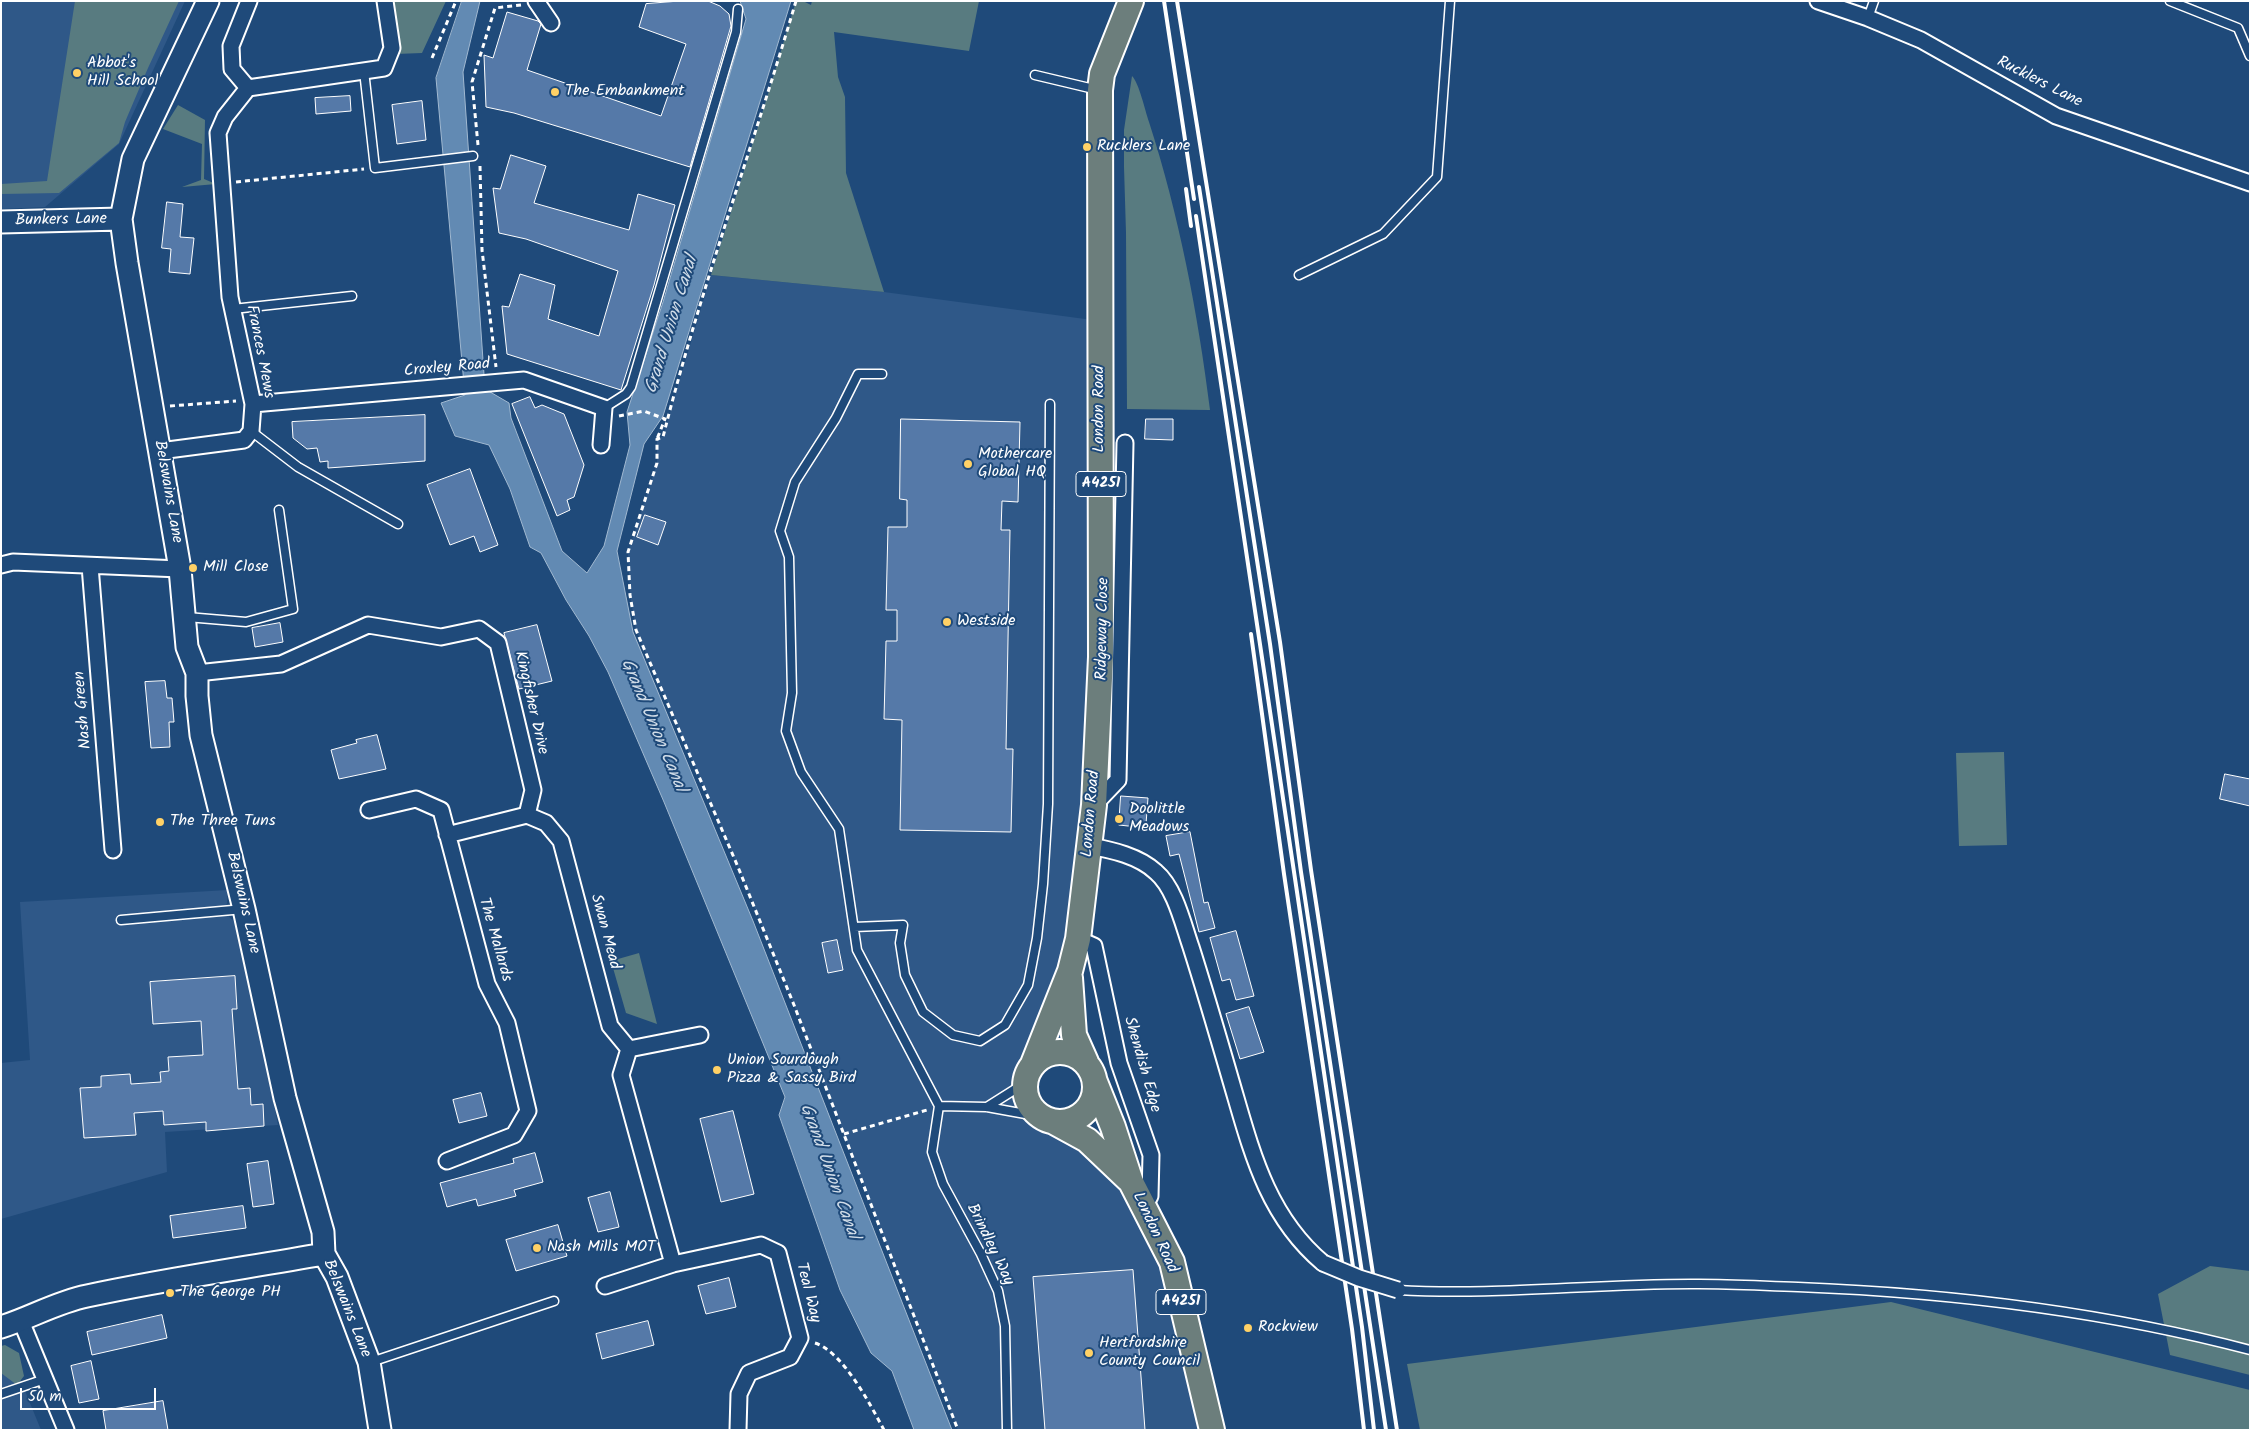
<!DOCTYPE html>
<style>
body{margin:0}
#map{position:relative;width:2251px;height:1431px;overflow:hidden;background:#1f4a7a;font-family:Kalam,sans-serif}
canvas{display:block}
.frame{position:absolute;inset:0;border:2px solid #fff;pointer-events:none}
.scale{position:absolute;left:20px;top:1388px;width:136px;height:22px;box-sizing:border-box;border:2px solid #fff;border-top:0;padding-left:6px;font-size:15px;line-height:18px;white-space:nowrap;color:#fff;-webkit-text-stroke:4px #1f4a7a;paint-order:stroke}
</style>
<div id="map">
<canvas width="2251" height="1431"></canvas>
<div class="frame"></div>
<div class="scale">50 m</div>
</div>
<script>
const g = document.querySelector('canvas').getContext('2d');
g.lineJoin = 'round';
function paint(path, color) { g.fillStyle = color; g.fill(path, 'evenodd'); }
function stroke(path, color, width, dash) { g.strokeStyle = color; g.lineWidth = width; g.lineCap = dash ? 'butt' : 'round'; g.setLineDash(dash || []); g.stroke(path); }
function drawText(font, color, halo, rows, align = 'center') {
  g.font = font + ' Kalam,sans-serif'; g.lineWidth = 4; g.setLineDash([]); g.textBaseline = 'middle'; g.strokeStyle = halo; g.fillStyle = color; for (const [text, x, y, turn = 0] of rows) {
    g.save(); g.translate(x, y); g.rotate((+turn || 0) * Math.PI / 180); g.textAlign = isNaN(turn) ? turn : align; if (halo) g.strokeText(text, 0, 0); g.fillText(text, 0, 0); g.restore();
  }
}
paint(new Path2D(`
 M1 1H185L119 144 45 207 1 209Z
 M711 275 884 292 1100 321 1090 846 1076 1055 1033 1064 1025 1083 1031 1107 1054 1122 1143 1209 1212 1430H958L794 1005 738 867 636 630 630 595 628 552 657 463V439L663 436Z
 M228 890 226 914 238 925 278 1125 165 1132 167 1172 1 1219V1063L30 1060 20 902Z
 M14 1364 41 1430H1V1369Z`), '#2f5888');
paint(new Path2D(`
 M75 1H179L148 68 125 122 119 143 59 193 1 194V184L47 181Z
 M391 1H446L422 53 396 54Z
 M796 1H803L811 5 812 1H979L969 51 834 32 838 77 845 97 846 173 884 292 711 275 761 117Z
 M1132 76C1139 83 1145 110 1149 122 1179 215 1198 313 1210 410L1127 409 1126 233 1124 167V130Z
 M178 105 205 120 204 179 216 184 182 187 201 180 202 144 163 129Z
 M2004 752 2007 845 1959 846 1956 753Z
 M639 953 657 1024 626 1013 611 961Z
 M2210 1266 2250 1271V1375L2170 1355 2158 1294Z
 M1891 1302 2250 1390V1430H1420L1407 1364Z
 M5 1345 19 1353 24 1376 17 1385 1 1373V1346Z`), '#587b80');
const water = new Path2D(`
 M462 1H480L463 72 485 389 509 403 511 418 562 551 587 573 604 546 630 445 627 412 663 302 746 19 740 1H791L663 416 644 444 617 551 633 632 753 921 952 1430H914L892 1371 871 1353 840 1290 779 1115 785 1097 664 802 608 672 589 636 566 600 541 553 530 547 510 489 489 445 455 436 441 403 465 395 436 78Z`);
paint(water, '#628ab3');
stroke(water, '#a1b9d1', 1);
const building = new Path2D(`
 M680 1H708L720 6 729 14 731 26 690 167 514 113 486 107 484 55 493 58 507 12 538 21 541 24 527 70 661 116 686 44 639 27 646 4Z
 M350 96 351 111 316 114 315 98Z
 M422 101 426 140 397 144 392 105Z
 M511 155 546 166 534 203 629 230 638 194 675 205 654 285 621 390 507 354 502 306 509 307 520 274 555 285 548 319 599 336 618 271 526 239 499 233 493 188 500 189Z
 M167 202 183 204 180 237 194 238 190 274 169 272 171 249 162 248Z
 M530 397 535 408 542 405 564 414 584 465 574 497 567 500 570 510 557 516 512 404Z
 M425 415V461L328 468V461L320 462 317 448 307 449 293 438 292 422Z
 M901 419 1020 422 1018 502 1002 501 1001 530H1010L1006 749H1013L1011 832 900 830 902 720 884 719 886 641H897V610H886L888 527H907V500L900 499Z
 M1146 419H1173V440L1145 439Z
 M470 469 498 545 480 552 474 536 450 545 427 485Z
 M645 515 666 522 658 545 637 537Z
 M280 623 283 642 255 647 252 628Z
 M537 625 552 681 519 689 504 633Z
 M165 681 167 698H172L174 722H169L170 747 151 748 145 682Z
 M377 735 386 769 339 779 331 750 357 743 356 740Z
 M2225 774 2250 779V806L2220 799Z
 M1121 796 1148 798 1146 824 1137 823V827L1119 825Z
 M1190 832 1204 903 1208 902 1215 928 1199 932 1179 854 1170 856 1166 836Z
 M1236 931 1254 996 1236 1000 1230 979 1222 981 1210 938Z
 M837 940 843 970 828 973 822 943Z
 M235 976 237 1009H232L238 1089 250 1088 251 1105 263 1104 264 1126 206 1131V1122L164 1125 163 1111 134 1113 136 1135 84 1138 80 1088 101 1087V1076L130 1074 131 1084 161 1082 160 1072 169 1071 168 1057 203 1055 201 1021 153 1024 150 982Z
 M1249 1007 1264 1052 1240 1059 1226 1014Z
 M481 1093 487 1116 459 1123 453 1100Z
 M733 1111 754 1194 721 1202 700 1119Z
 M535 1153 543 1182 514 1190 516 1196 478 1206 476 1199 447 1207 440 1183 514 1163 513 1159Z
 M268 1161 274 1204 253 1207 247 1164Z
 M610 1192 619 1227 598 1232 588 1198Z
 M243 1206 246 1228 173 1238 170 1216Z
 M558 1225 567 1256 516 1271 506 1240Z
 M1133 1270 1145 1430H1045L1033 1277Z
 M729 1278 736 1307 706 1314 698 1286Z
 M162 1315 167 1338 92 1355 87 1332Z
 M648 1321 654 1345 602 1359 596 1334Z
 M91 1361 99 1399 79 1403 71 1366Z
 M163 1401 168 1430H106L103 1411Z`);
paint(building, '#5579a8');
stroke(building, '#fff', 1);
const lane = new Path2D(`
 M2170 1 2238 28 2250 56
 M1868 18 1874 1
 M364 71 375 168 473 156
 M1035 75 1098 90
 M1299 275 1383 234 1437 177 1450 1
 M233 309 352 296
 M882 374H858L836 418 795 482 780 531 789 557 792 693 786 731 801 772 839 829 857 950 939 1106 987 1107 1042 1117
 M604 408 626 394 631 387 736 32 738 9
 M251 431 298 467 398 524
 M187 617 246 622 293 609 279 510
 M121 920 244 909
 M854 927 903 925 900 943 905 975 923 1012 953 1035 980 1041 1005 1025 1028 985 1037 938 1043 884 1048 804 1050 404
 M939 1106 932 1152 943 1184 981 1254 998 1291 1005 1326 1007 1430
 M987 1107 1025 1083
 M1398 1290C1498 1296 1598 1283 1699 1284 1732 1284 1765 1286 1798 1287 1951 1293 2102 1311 2250 1350
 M371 1362 554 1301
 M1 1394 45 1379`);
const street = new Path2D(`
 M536 1 551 23
 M1818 1 1868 18 1921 40 2056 116 2250 183
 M248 88 232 69 231 46 249 1
 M253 404 524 380 604 408 601 445
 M160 451 244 440 251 431 253 404 230 297 218 133 225 117 248 88 384 68 392 48 385 1
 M1 565 13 562 180 569
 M90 566 113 850
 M197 673 281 664 368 625 441 637 479 629 498 643 533 790 527 815
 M1094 805 1118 780 1125 443
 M369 810 416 799 441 810 487 984 507 1023 528 1111 514 1135 447 1161
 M447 835 527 815 546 823 561 841 610 1026 629 1049 621 1075 673 1264
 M1090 846C1112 850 1139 856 1156 872 1175 888 1183 924 1191 947 1205 991 1218 1036 1231 1081 1251 1149 1266 1215 1323 1263
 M1078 939 1094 946 1119 1063 1151 1155 1150 1196 1143 1209
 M629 1049 700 1035
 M605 1286 673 1264 761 1245 778 1253 800 1338 790 1357 749 1373 739 1394 738 1430
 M21 1321 66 1430`);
const secondary = new Path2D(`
 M208 1 133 159 121 219 127 263 180 569 187 647 197 673V696L201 735 244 909 285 1098 323 1232 324 1254 337 1277 369 1362 380 1430
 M1 222 121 219
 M1 1327C30 1318 57 1302 87 1296 165 1279 245 1268 324 1254`);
const primary = new Path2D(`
 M1070 978 1074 1035 1086 1062
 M1025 1087a35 35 0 1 1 70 0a35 35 0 1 1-70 0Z
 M1033 1064 1070 971 1078 939 1094 805 1101 657 1100 90 1102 74 1131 1
 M1095 1082 1113 1127 1131 1182 1172 1262 1212 1430
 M1054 1122 1087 1140 1128 1179`);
stroke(lane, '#fff', 11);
stroke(street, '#fff', 19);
stroke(secondary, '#fff', 25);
stroke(primary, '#fff', 28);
stroke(new Path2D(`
 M796 1C753 147 700 290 663 437L657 439V463L628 552 630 595 636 630 738 867 794 1005 958 1430
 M432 58 456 1
 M478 145 472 82 495 8 521 5
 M480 166 482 250 496 367
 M236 182 364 169
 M170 406 236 401
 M619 416 644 411 665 419 657 439
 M844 1134 927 1110
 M815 1343C843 1352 870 1404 884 1430`), '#fff', 3, [5, 4]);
stroke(lane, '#1f4a7a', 8);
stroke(street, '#1f4a7a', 15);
stroke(secondary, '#1f4a7a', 21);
stroke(primary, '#6c7e7c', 24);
stroke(new Path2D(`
 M1164 1 1194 199
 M1177 1 1280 642 1311 870 1397 1430
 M1199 187 1270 644 1301 872 1386 1430
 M1186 189 1191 226
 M1196 216 1362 1327 1374 1430
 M1251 634 1284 874 1352 1329 1364 1430`), '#fff', 4);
const streetBridge = new Path2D(`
 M1323 1263 1359 1278 1398 1290`);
stroke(streetBridge, '#fff', 19, []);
stroke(streetBridge, '#1f4a7a', 15);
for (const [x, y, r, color] of [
 [77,73,5,"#ffd166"],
 [555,92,5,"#ffd166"],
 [1087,147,5,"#ffd166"],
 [968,464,5,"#ffd166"],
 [193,568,5,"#ffd166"],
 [947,622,5,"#ffd166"],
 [1119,819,5,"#ffd166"],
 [160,822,5,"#ffd166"],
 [717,1070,5,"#ffd166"],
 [537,1248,5,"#ffd166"],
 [170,1293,5,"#ffd166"],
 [1248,1328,5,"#ffd166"],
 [1089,1353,5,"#ffd166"]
]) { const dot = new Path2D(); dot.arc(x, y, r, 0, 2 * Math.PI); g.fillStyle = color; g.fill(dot); stroke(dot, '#1f4a7a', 2); }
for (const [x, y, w] of [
 [1101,484,50],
 [1181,1302,50]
]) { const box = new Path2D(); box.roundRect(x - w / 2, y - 12.5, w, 25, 4); g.fillStyle = '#1f4a7a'; g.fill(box); stroke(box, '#fff', 1); }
drawText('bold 15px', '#fff', null, [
 ["A4251",1101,484],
 ["A4251",1181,1302]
]);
drawText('16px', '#fff', '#1f4a7a', [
 ["Abbot's",87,64],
 ["Hill School",87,82],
 ["The Embankment",565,92],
 ["Rucklers Lane",1097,147],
 ["Mothercare",978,455],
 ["Global HQ",978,473],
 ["Mill Close",203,568],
 ["Westside",957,622],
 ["Doolittle",1129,810],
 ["Meadows",1129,828],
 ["The Three Tuns",170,822],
 ["Union Sourdough",727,1061],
 ["Pizza & Sassy Bird",727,1079],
 ["Nash Mills MOT",547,1248],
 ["The George PH",180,1293],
 ["Rockview",1258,1328],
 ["Hertfordshire",1099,1344],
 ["County Council",1099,1362]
], 'left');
drawText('16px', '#fff', '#1f4a7a', [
 ["Rucklers Lane",2039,83,27],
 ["Bunkers Lane",61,221,-1],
 ["Frances Mews",259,352,79],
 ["Croxley Road",447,369,-5],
 ["London Road",1100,409,-90],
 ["Belswains Lane",167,492,80],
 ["Ridgeway Close",1104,629,-89],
 ["Kingfisher Drive",530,703,77],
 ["Nash Green",84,710,-95],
 ["London Road",1092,814,-85],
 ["Belswains Lane",242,903,77],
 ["Swan Mead",604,932,75],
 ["The Mallards",494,940,74],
 ["Shendish Edge",1141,1065,74],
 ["London Road",1154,1233,65],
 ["Brindley Way",989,1245,64],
 ["Teal Way",807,1293,76],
 ["Belswains Lane",346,1309,68]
]);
drawText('italic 18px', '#d0dce8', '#1f4a7a', [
 ["Grand Union Canal",673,325,-73],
 ["Grand Union Canal",652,726,67],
 ["Grand Union Canal",828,1172,70]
]);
</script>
